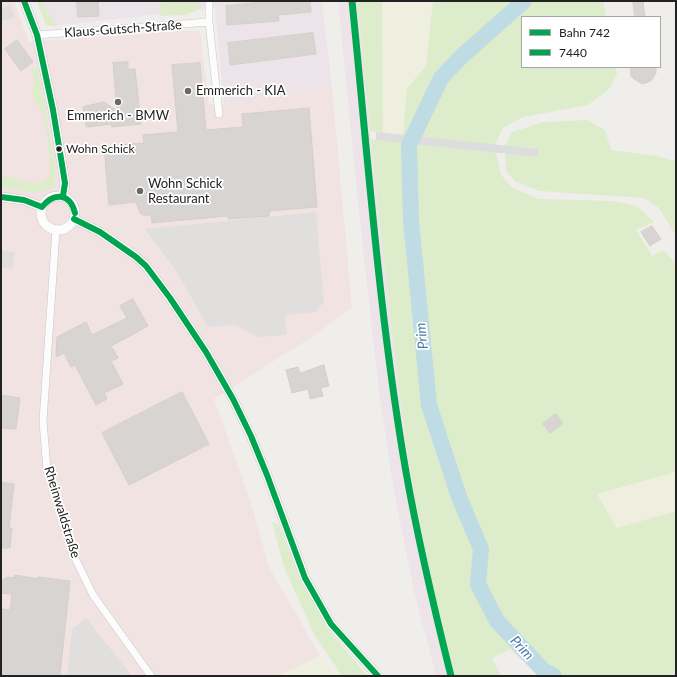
<!DOCTYPE html>
<meta charset="utf-8">
<style>
body{margin:0}
#map{position:relative;width:677px;height:677px;overflow:hidden;background:#f0eeeb;font-family:Lato,sans-serif}
canvas{display:block}
.frame{position:absolute;inset:0;border:2px solid #222;pointer-events:none}
.legend{position:absolute;left:521px;top:16px;width:140px;height:52px;box-sizing:border-box;background:#fff;border:1px solid #a7a7a7;margin:0;padding:5px 7px;list-style:none;font-size:12px;color:#222}
.legend li{display:flex;align-items:center;gap:8px;height:20px}
.legend b{width:20px;border:1px solid #a7a7a7}
</style>
<div id="map">
<canvas width="677" height="677"></canvas>
<div class="frame"></div>
<ul class="legend">
<li><b style="height:5px;background:#00a651"></b>Bahn 742</li>
<li><b style="height:5px;background:#00a44f"></b>7440</li>
</ul>
</div>
<script>
const g = document.querySelector('canvas').getContext('2d');
g.lineJoin = 'round';
function paint(path, color) { g.fillStyle = color; g.fill(path, 'evenodd'); }
function stroke(path, color, width, dash) { g.strokeStyle = color; g.lineWidth = width; g.lineCap = dash ? 'butt' : 'round'; g.setLineDash(dash || []); g.stroke(path); }
function drawText(font, color, halo, rows, align = 'center') {
  g.font = font + ' Lato,sans-serif'; g.lineWidth = 3.5; g.setLineDash([]); g.textBaseline = 'middle'; g.strokeStyle = halo; g.fillStyle = color; for (const [text, x, y, turn = 0] of rows) {
    g.save(); g.translate(x, y); g.rotate((+turn || 0) * Math.PI / 180); g.textAlign = isNaN(turn) ? turn : align; if (halo) g.strokeText(text, 0, 0); g.fillText(text, 0, 0); g.restore();
  }
}
paint(new Path2D(`
 M1 1H14L29 42 178 31H200L209 104H224L332 88 352 308 310 338 214 399 251 503 269 567 320 656 278 676H1Z`), '#f1e3e1');
paint(new Path2D(`
 M37 1H322L332 88 224 104 215 8 52 26 46 25Z
 M338 1H357L376 193 399 390 413 489 433 586 455 676H436L414 591 394 492 379 392 357 194Z`), '#ede4e9');
paint(new Path2D(`
 M382 1H433L426 66 407 88 403 135 383 133Z
 M676 472V511L617 528 597 494Z
 M320 656 335 676H278Z`), '#efefdf');
paint(new Path2D(`
 M37 1H42L56 25 52 26 46 25Z
 M161 1H201L196 11 185 15 160 16Z
 M357 1H382L383 133 370 131Z
 M433 1H603L606 17H522V67H616L617 75 609 89 588 105 523 117 503 128 495 145 403 135 407 88 426 66Z
 M38 68 55 166V179L53 187C38 197 17 190 1 187V176L38 184 45 182 50 176C50 147 48 118 31 93L35 81 31 69Z
 M587 120 605 130 611 150 656 156 676 161V236L659 208 644 198 539 191 516 182 506 171 505 153 538 156V149L505 146 512 132 543 122Z
 M371 139 496 152 501 175 513 188 538 199 613 201 637 206 654 222 636 230 652 256 663 250 676 264V472L597 494 617 528 676 511V676H540L510 649 492 658 501 676H455L433 586 413 489 399 390 376 193ZM556 414 563 423 550 433 543 424Z
 M272 522 279 525 300 580 327 628 367 676H342L314 634 284 567Z`), '#ddeccb');
paint(new Path2D(`
 M10 5 15 18 1 21V9Z
 M316 212 324 302 315 312 285 315 287 335 258 337 236 325 208 327 178 274 145 229Z
 M1 251 15 252 12 269 1 267Z
 M86 618 132 676H67L72 629Z`), '#e0dfde');
paint(new Path2D(`
 M376 132 538 149V157L376 140Z`), '#dedddd');
stroke(new Path2D(`
 M524 1 462 56 441 78 409 145 411 221 429 405 459 497 481 549 478 584 497 621 544 671 554 676`), '#bfdbe3', 16);
const building = new Path2D(`
 M77 1H98L99 16 78 17Z
 M274 1H310L311 12 278 15 279 21 227 25 226 6Z
 M633 1H643L645 17H635Z
 M313 33 316 54 230 65 228 43Z
 M17 40 33 62 21 71 5 49Z
 M128 62V69H135L141 124 112 127 111 124 88 127 86 126 83 107 86 106 104 102 117 111 113 63Z
 M200 63 206 130 243 127 242 114 309 108 317 207 269 211V216L228 219V216L152 223 151 215H143L140 213 136 202 109 205 104 146 144 143 143 135 178 132 172 65Z
 M631 67H656V73L651 81 642 84 634 79 631 76Z
 M652 226 661 239 650 246 641 232Z
 M133 299 148 326 111 346 118 358 111 361 123 384 104 393 107 399 96 405 75 365 71 367 64 353 56 357 57 337 86 322 92 335 127 318 120 306Z
 M324 365 329 386 321 388 323 396 310 399 308 389 292 393 286 370 298 367 300 373Z
 M182 392 209 444 129 485 102 433Z
 M1 395 20 398 16 429 1 428Z
 M556 414 563 423 550 433 543 424Z
 M1 482 14 484 9 528H12L10 548H1Z
 M15 575 38 579V577L70 581 60 676H1V609L10 610 12 594 1 593V581L7 577 14 578Z`);
paint(building, '#d7d4d2');
stroke(building, '#d3d0cc', 1);
const minor = new Path2D(`
 M209 1V22L219 114
 M37 35 209 22
 M56 230 43 421 47 470 74 556 93 595 151 676`);
const tertiary = new Path2D(`
 M24 1 37 35 53 110 65 183 63 196
 M41 213a17 17 0 1 1 34 0a17 17 0 1 1-34 0Z
 M1 197 24 200 42 207
 M74 219 100 232 136 257 146 266 170 298 206 352 233 399 251 436 267 475 305 578 331 624 378 676`);
stroke(minor, '#c9c8c7', 8);
stroke(tertiary, '#c9c8c7', 10);
stroke(minor, '#fdfcfc', 7);
stroke(tertiary, '#fdfcfc', 9);
stroke(new Path2D(`
 M24 1 37 35 53 110 65 183 63 196
 M1 197 24 200 42 207C54 192 70 193 75 213
 M74 219 100 232 136 257 146 266 170 298 206 352 233 399 251 436 267 475 305 578 331 624 378 676`), '#00a44f', 6);
stroke(new Path2D(`
 M352 1C368 158 379 316 406 472 418 540 434 608 451 676`), '#00a651', 7);
for (const [x, y, r, color] of [
 [188,91,4,"#6a6968"],
 [118,102,4,"#6a6968"],
 [59,149,3.5,"#222"],
 [140,191,4,"#6a6968"]
]) { const dot = new Path2D(); dot.arc(x, y, r, 0, 2 * Math.PI); g.fillStyle = color; g.fill(dot); stroke(dot, '#fff', 1.5); }
drawText('12px', '#222', '#fff', [
 ["Wohn Schick",66,149]
], 'left');
drawText('13px', '#222', '#fff', [
 ["Klaus-Gutsch-Straße",123,29,-4],
 ["Rheinwaldstraße",62,512,73]
]);
drawText('13px', '#222', '#fff', [
 ["Emmerich - KIA",196,91],
 ["Emmerich - BMW",118,116,"center"],
 ["Wohn Schick",148,184],
 ["Restaurant",148,199]
], 'left');
drawText('italic 14px', '#4a7aab', '#fff', [
 ["Prim",422,336,-96],
 ["Prim",522,648,47]
]);
</script>
